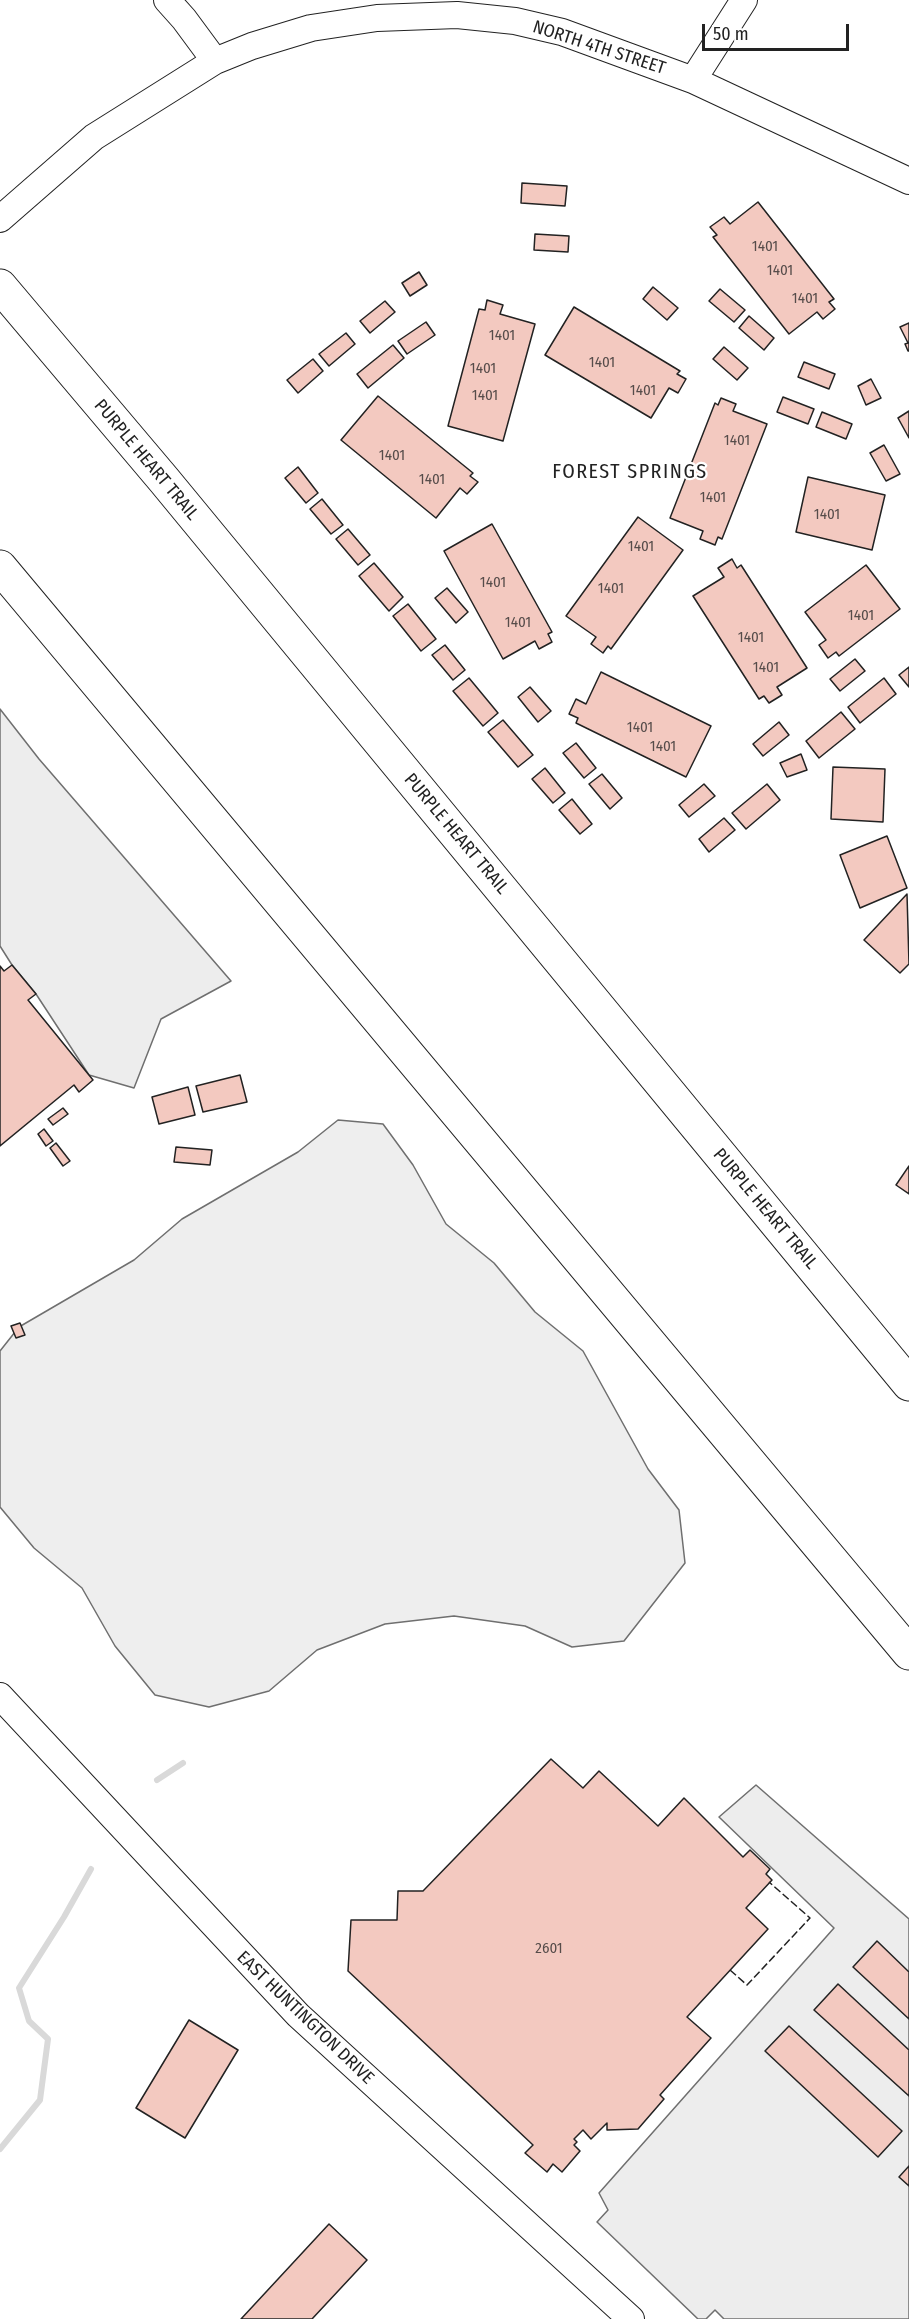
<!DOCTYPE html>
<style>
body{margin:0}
#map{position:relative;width:909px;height:2319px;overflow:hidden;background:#fff;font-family:"Fira Sans Condensed",sans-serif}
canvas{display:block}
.scale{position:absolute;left:702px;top:24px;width:147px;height:27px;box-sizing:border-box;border:3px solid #222;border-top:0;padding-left:8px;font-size:18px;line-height:21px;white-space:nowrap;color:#222;-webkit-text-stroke:4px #fff;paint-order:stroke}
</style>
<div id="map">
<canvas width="909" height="2319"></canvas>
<div class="scale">50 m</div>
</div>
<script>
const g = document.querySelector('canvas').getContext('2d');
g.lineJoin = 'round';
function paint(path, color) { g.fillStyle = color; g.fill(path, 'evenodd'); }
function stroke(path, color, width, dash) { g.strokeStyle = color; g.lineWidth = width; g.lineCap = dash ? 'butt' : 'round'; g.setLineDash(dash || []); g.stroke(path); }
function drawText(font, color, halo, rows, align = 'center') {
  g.font = font + ' "Fira Sans Condensed",sans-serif'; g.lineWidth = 4.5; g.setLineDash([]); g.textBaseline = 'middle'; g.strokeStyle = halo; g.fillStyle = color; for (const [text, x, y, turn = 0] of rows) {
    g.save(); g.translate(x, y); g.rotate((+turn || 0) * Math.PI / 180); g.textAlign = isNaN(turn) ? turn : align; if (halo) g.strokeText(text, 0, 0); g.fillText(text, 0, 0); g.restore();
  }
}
const green = new Path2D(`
 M338 1120 383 1124 413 1165 446 1224 494 1263 535 1312 583 1351 648 1469 679 1510 685 1563 624 1641 572 1647 525 1626 454 1616 385 1624 317 1650 269 1691 209 1707 155 1695 115 1646 82 1588 34 1548 0 1507V1351L19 1327 134 1260 182 1219 298 1152Z`);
paint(green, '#eee');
stroke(green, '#6f6f6f', 1.5);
const parking = new Path2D(`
 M0 709 39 759 231 981 161 1019 134 1088 89 1075 36 994 12 965 0 946Z
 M756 1785 909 1919V2319H724L715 2310 706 2319H698L597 2222 608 2210 599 2193 834 1928 719 1817Z`);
paint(parking, '#ededed');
stroke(parking, '#6f6f6f', 1.5);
stroke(new Path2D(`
 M157 1780 183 1763
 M0 2149 40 2100 48 2039 29 2021 19 1988 64 1917 91 1869`), '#d9d9d9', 6);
const building = new Path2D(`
 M522 183 567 186 565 206 521 203Z
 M758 202 834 299 829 302 835 309 823 319 817 312 789 334 713 237 717 235 710 227 724 217 730 224Z
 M535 234 569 236 568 252 534 250Z
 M419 272 427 285 410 296 402 283Z
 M653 287 678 308 667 320 643 299Z
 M720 289 745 310 734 322 709 301Z
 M487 300 503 305 500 314 535 324 503 441 448 426 479 309 485 310Z
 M385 301 395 312 370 333 360 321Z
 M574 307 680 371 677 374 686 379 678 393 669 388 651 418 545 355Z
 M749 316 774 338 764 350 739 328Z
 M426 322 435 335 407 354 398 341Z
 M909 323V351H908L905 344 908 343 900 327Z
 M346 333 355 344 329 366 319 354Z
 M393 345 404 358 368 388 357 374Z
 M724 347 748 368 737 380 713 359Z
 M313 359 323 371 298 393 287 380Z
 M804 362 835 374 829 389 798 377Z
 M871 379 881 398 866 405 858 386Z
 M378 396 473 473 470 476 478 482 467 494 460 488 436 518 341 440Z
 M783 397 814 409 808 424 777 412Z
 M721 398 736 404 733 411 767 424 722 539 718 537 715 545 700 539 703 531 670 518 715 403 718 405Z
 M909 411V438L898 418Z
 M822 412 852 424 846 439 816 427Z
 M884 445 900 474 886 481 870 453Z
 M298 467 318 493 306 503 285 478Z
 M808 477 885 495 872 550 796 532Z
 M322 499 343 525 331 534 310 509Z
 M638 517 683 550 611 649 608 646 603 653 591 644 596 637 566 616Z
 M492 524 552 632 548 634 552 642 539 649 535 641 503 659 444 551Z
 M348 529 370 555 358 565 336 539Z
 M732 559 737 568 741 565 807 668 777 687 782 695 769 703 764 696 759 699 693 596 724 577 718 568Z
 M374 563 403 597 389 611 359 576Z
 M866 565 900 609 839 656 836 652 828 658 819 645 826 640 805 612Z
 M447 588 468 612 456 623 435 598Z
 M408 604 436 639 421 651 393 616Z
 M445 645 465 670 453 680 432 655Z
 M855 659 865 671 840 691 830 679Z
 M909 667V687L899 675Z
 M601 672 711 726 686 777 576 723 578 718 569 714 576 699 586 704Z
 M469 678 498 713 483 726 453 691Z
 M884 678 896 694 860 723 848 707Z
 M530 687 551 711 538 722 518 697Z
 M841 712 855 729 819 758 806 741Z
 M503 720 533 755 518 767 488 732Z
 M779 722 789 735 763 756 753 744Z
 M576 743 596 768 584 778 563 753Z
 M801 754 807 770 787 777 780 763Z
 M833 767 885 769 883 822 831 819Z
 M545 768 565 793 553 803 532 779Z
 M602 774 622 798 610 809 589 784Z
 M704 784 715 796 689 817 679 805Z
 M767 784 780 800 746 829 732 813Z
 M572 799 592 824 580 834 559 810Z
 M724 818 735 830 709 852 699 839Z
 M887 836 907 888 860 908 840 855Z
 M907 894 909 964 900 973 864 940Z
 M12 965 36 994 28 1000 93 1080 79 1092 74 1085 0 1146V966L4 971Z
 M240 1075 247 1102 203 1112 196 1086Z
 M188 1087 195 1115 159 1124 152 1097Z
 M63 1108 68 1114 53 1125 48 1119Z
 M44 1129 53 1141 46 1146 38 1134Z
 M56 1143 70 1161 63 1166 50 1148Z
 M176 1147 212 1150 210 1165 174 1162Z
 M909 1166V1194L896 1185Z
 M20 1323 25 1335 16 1338 11 1326Z
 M551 1759 583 1788 599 1771 658 1826 684 1798 743 1857 750 1850 770 1869 766 1874 772 1880 746 1908 768 1929 687 2017 711 2038 660 2095 664 2099 638 2129 607 2130V2123L591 2139 583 2130 574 2139 577 2142 574 2145 580 2151 562 2172 553 2164 547 2172 525 2153 533 2145 348 1971 351 1920H397L398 1891H423Z
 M877 1941 909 1972V2019L853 1967Z
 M838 1984 909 2050V2096L814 2010Z
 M189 2020 238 2050 185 2138 136 2108Z
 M789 2026 902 2131 878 2157 765 2051Z
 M909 2166V2186L899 2177Z
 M329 2224 367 2260 312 2319H241Z`);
paint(building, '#f3c9c0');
stroke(building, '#222', 1.5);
const secondary = new Path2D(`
 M167 0 184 19 215 61
 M693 80 744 0
 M0 219 94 137 215 61 252 46 311 28 377 18 457 15 515 21 562 32 693 80 909 181
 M0 1696 298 2015 631 2319`);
const highway = new Path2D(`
 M0 286 164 480 909 1384
 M0 567 909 1653`);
stroke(secondary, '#222', 28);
stroke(highway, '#222', 35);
stroke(secondary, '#fff', 26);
stroke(highway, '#fff', 33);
stroke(new Path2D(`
 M730 1970 747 1985 810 1918 769 1882`), '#222', 1.5, [8, 3]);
drawText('15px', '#564c4a', null, [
 ["1401",765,247],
 ["1401",780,271],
 ["1401",805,299],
 ["1401",502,336],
 ["1401",602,363],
 ["1401",483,369],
 ["1401",643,391],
 ["1401",485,396],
 ["1401",737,441],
 ["1401",392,456],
 ["1401",432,480],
 ["1401",713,498],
 ["1401",827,515],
 ["1401",641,547],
 ["1401",493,583],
 ["1401",611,589],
 ["1401",861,616],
 ["1401",518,623],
 ["1401",751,638],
 ["1401",766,668],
 ["1401",640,728],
 ["1401",663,747],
 ["2601",549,1949]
]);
drawText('18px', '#222', '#fff', [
 ["NORTH 4TH STREET",599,48,18],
 ["PURPLE HEART TRAIL",146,460,50],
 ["PURPLE HEART TRAIL",456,834,50],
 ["PURPLE HEART TRAIL",765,1209,50],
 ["EAST HUNTINGTON DRIVE",305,2018,44]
]);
g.letterSpacing = '1.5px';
drawText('20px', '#222', '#fff', [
 ["FOREST SPRINGS",630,472]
]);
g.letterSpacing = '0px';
</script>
